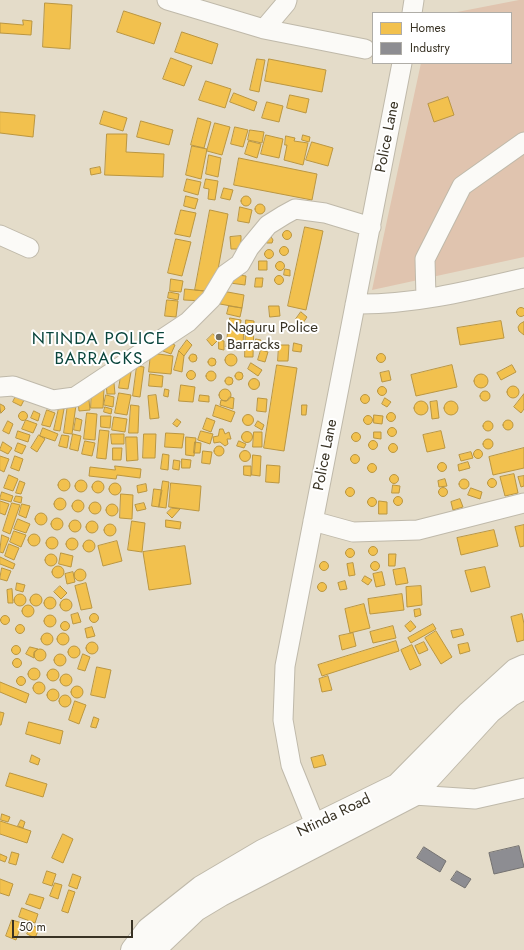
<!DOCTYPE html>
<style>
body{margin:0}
#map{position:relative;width:524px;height:950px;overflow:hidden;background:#e4dcc9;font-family:Jost,sans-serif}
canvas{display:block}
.legend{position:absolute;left:372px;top:12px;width:140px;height:52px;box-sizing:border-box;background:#fff;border:1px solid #afada7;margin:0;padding:5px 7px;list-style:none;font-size:12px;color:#383224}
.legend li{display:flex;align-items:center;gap:8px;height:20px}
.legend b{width:20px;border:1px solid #afada7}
.scale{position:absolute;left:12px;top:920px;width:121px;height:18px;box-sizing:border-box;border:2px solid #383224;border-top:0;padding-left:5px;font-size:12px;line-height:14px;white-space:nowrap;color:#383224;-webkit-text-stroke:3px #fff;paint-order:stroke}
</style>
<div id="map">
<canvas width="524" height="950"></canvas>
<ul class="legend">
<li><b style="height:11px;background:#f2c14e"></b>Homes</li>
<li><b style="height:11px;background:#8d8d92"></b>Industry</li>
</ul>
<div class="scale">50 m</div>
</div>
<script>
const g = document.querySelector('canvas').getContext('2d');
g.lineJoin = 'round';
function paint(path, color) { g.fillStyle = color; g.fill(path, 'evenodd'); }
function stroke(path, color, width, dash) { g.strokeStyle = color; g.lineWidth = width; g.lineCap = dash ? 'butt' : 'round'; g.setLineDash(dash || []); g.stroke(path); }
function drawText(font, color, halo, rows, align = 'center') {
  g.font = font + ' Jost,sans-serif'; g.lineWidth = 4; g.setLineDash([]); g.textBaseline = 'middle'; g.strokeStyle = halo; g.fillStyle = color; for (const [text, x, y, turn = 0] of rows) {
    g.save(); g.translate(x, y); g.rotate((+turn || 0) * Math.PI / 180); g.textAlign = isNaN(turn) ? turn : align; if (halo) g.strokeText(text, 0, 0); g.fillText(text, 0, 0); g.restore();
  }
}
paint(new Path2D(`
 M519 0H524V257L372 290 421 63H511V13H452Z`), '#e0c4af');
const homes = new Path2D(`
 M45 3 72 5 70 49 43 47Z
 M124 11 161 23 154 44 117 32Z
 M23 20 32 21 31 35 0 33V23L23 25Z
 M182 32 218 44 212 64 175 52Z
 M171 58 192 66 184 86 163 79Z
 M257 59 265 60 259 92 250 90Z
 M269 59 326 70 322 92 265 81Z
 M206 81 231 89 225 108 199 100Z
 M234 93 257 102 254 111 230 102Z
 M290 95 309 99 306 113 287 108Z
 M448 97 454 115 434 122 428 104Z
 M267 102 283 106 279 122 262 118Z
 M104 111 127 118 123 131 100 124Z
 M0 112 35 115 33 137 0 133Z
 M198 118 211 122 204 148 191 145Z
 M141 121 173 130 169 145 137 137Z
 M215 123 230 127 222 155 207 151Z
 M235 127 248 130 243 147 231 144Z
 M250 130 264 132 262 143 248 140Z
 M107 134H127L126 152 164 154 163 177 105 175Z
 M266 135 283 139 279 158 261 154Z
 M303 135 310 137 309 142 302 140Z
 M286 136 295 138 294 141 308 143 303 165 284 160 287 145H285Z
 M249 141 261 144 257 158 245 154Z
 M312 142 333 148 328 166 306 160Z
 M192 146 207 149 201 179 186 175Z
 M209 155 221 158 218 177 206 174Z
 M239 158 317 174 312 200 234 185Z
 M100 167 101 173 91 175 90 169Z
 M187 179 201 182 198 195 184 191Z
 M206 179 218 181 215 200 208 199 209 189 204 188Z
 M224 188 233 190 230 200 221 198Z
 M186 196 198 199 195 209 184 206Z
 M241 201a5 5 0 1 1 10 0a5 5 0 1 1-10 0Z
 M255 209a5 5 0 1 1 10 0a5 5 0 1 1-10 0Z
 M240 207 252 210 249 223 238 221Z
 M181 210 196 213 190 237 175 234Z
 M210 210 228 214 214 292 195 290Z
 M305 227 323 231 306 310 288 306Z
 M282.5 235a4.5 4.5 0 1 1 9 0a4.5 4.5 0 1 1-9 0Z
 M270 235 273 240 272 243H267L265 242Z
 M241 236V249H231L230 237Z
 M176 239 191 242 182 276 168 273Z
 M279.5 251a4.5 4.5 0 1 1 9 0a4.5 4.5 0 1 1-9 0Z
 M264.5 254a4.5 4.5 0 1 1 9 0a4.5 4.5 0 1 1-9 0Z
 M259 261H267V270H259Z
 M275.5 266a4.5 4.5 0 1 1 9 0a4.5 4.5 0 1 1-9 0Z
 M285 269 290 270V276L284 275Z
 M231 274 246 276 245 285 230 283Z
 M274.5 280a4.5 4.5 0 1 1 9 0a4.5 4.5 0 1 1-9 0Z
 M256 278H263L262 287H255Z
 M171 279 183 281 181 292 170 291Z
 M185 289 205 291 204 301 184 300Z
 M222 291 244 295 242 308 220 304Z
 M169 292 179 294 178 300 168 298Z
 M167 300 178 301 176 317 165 316Z
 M229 306 242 308 240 317 227 314Z
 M269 306H279L280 316 270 317Z
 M516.5 312a4.5 4.5 0 1 1 9 0a4.5 4.5 0 1 1-9 0Z
 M301 312 307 317 303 323 296 319Z
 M230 318 241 320 240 327 228 329Z
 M246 320 254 321 253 357H245Z
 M501 321 504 338 460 345 457 328Z
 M524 322V335L519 331 518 327 520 324Z
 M244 326 243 344 226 347 228 329Z
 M213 334 218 340 212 346 207 340Z
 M256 339 261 340V349L255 348Z
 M187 340 192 345 184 356 179 351Z
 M219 340 224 341V350L219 349Z
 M167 342 175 345 171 354 163 351Z
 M294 343 302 345 301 352 293 351Z
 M279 345H289L288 361H278Z
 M261 350 268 352 265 362 258 360Z
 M179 351 184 356 182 372 174 370Z
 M151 353 173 356 171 374 149 372Z
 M376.5 358a4.5 4.5 0 1 1 9 0a4.5 4.5 0 1 1-9 0Z
 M225 360a6 6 0 1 1 12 0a6 6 0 1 1-12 0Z
 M189 358a4 4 0 1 1 8 0a4 4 0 1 1-8 0Z
 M208 362a4 4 0 1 1 8 0a4 4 0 1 1-8 0Z
 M251 363 262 370 258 376 248 369Z
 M277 365 297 368 284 451 264 448Z
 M452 365 457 387 416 396 411 375Z
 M512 365 516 372 501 380 497 373Z
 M137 366 144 367 140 397 133 396Z
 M122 370 131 372 128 389 119 388Z
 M186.5 375a4.5 4.5 0 1 1 9 0a4.5 4.5 0 1 1-9 0Z
 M206 376a5 5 0 1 1 10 0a5 5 0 1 1-10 0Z
 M389 371 391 380 382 382 380 373Z
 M235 376a4 4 0 1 1 8 0a4 4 0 1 1-8 0Z
 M474 381a7 7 0 1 1 14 0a7 7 0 1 1-14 0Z
 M150 374 163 376 162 387 149 386Z
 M225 381a4 4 0 1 1 8 0a4 4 0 1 1-8 0Z
 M248.5 384a5.5 5.5 0 1 1 11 0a5.5 5.5 0 1 1-11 0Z
 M114 383 115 394H107L106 384Z
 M181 385 195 387 193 402 179 401Z
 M507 392a6 6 0 1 1 12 0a6 6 0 1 1-12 0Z
 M377.5 391a4.5 4.5 0 1 1 9 0a4.5 4.5 0 1 1-9 0Z
 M92 389H104L103 408H91Z
 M165 389 169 390 168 397 164 396Z
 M219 395a6 6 0 1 1 12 0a6 6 0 1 1-12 0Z
 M480 396a5 5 0 1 1 10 0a5 5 0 1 1-10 0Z
 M119 393 131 395 127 415 115 413Z
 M524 394V409L521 413 514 407Z
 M360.5 399a4.5 4.5 0 1 1 9 0a4.5 4.5 0 1 1-9 0Z
 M106 395 114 397 113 407 104 405Z
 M156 395 159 418 150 419 148 396Z
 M200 395 209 396V402L199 401Z
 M16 396 24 400 21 406 13 402Z
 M230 397 234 398 233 409 220 405 221 400 226 401Z
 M258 398 267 399 266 412 257 411Z
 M385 398 391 402 387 407 382 404Z
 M89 400 90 410 79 411 78 401Z
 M414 408a7 7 0 1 1 14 0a7 7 0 1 1-14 0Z
 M437 401 439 418 432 419 430 402Z
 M444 408a7 7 0 1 1 14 0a7 7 0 1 1-14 0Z
 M0 404 4 406 5 409 1 413Z
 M68 404 76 405 72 434 64 433Z
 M131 405 139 406 138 433H129Z
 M216 405 235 412 231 422 213 416Z
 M302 405H307L306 415H302Z
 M105 407 112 409 111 414 104 412Z
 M59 408 64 409 60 431 54 430Z
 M47 410 55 413 50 427 42 425Z
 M34 411 40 414 38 421 31 418Z
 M18.5 416a4.5 4.5 0 1 1 9 0a4.5 4.5 0 1 1-9 0Z
 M386.5 417a4.5 4.5 0 1 1 9 0a4.5 4.5 0 1 1-9 0Z
 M87 413 97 414 95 440 84 439Z
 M242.5 420a5.5 5.5 0 1 1 11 0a5.5 5.5 0 1 1-11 0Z
 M374 415 383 416 382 424 374 423Z
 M363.5 420a4.5 4.5 0 1 1 9 0a4.5 4.5 0 1 1-9 0Z
 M101 416H111L110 428 101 427Z
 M114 417 127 419 125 432 112 430Z
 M76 418 82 420 80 431 74 430Z
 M207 418 215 421 211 432 203 429Z
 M177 419 181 422 177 427 173 424Z
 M26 420 37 424 33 433 22 429Z
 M503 425a5 5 0 1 1 10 0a5 5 0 1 1-10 0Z
 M8 421 13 424 9 434 3 431Z
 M258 421 264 425 262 430 255 426Z
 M483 426a5 5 0 1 1 10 0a5 5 0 1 1-10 0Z
 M387.5 432a4.5 4.5 0 1 1 9 0a4.5 4.5 0 1 1-9 0Z
 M43 428 58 434 55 441 40 436Z
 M220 429H223L225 434 229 432 231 439H227L228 444 225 446 220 442 214 443 213 437 218 436Z
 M100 430 109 431 106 459 97 458Z
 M18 431 30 435 28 442 16 438Z
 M201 431 213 434 210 444 198 440Z
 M441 431 445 448 427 452 423 435Z
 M241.5 437a5.5 5.5 0 1 1 11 0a5.5 5.5 0 1 1-11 0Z
 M254 432H262V447H253Z
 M374 432H381V439L374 438Z
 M351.5 437a4.5 4.5 0 1 1 9 0a4.5 4.5 0 1 1-9 0Z
 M166 433 184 434 182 448 165 447Z
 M73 434 81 436 78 451 70 449Z
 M111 434H124V444H112Z
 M144 434H156L155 458H143Z
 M39 435 45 439 37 452 31 448Z
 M62 435 69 436 67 448 59 446Z
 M126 437H137L138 460 127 461Z
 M186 437 196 438 194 456 186 455Z
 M483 444a5 5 0 1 1 10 0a5 5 0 1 1-10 0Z
 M368.5 445a4.5 4.5 0 1 1 9 0a4.5 4.5 0 1 1-9 0Z
 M85 441 95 443 92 456 82 454Z
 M239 441 246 444 244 448 237 446Z
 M3 442 12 448 8 454 0 450Z
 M195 442 201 443 200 453H194Z
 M18 443 26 446 22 454 15 451Z
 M388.5 448a4.5 4.5 0 1 1 9 0a4.5 4.5 0 1 1-9 0Z
 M214 451a5 5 0 1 1 10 0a5 5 0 1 1-10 0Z
 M113 448H122L121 460H113Z
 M524 448V468L493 475 489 457Z
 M473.5 454a4.5 4.5 0 1 1 9 0a4.5 4.5 0 1 1-9 0Z
 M239.5 456a5.5 5.5 0 1 1 11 0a5.5 5.5 0 1 1-11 0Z
 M203 451 212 452 210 464 202 463Z
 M471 452 473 458 461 461 459 455Z
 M163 454 169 455 168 470 161 469Z
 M350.5 459a4.5 4.5 0 1 1 9 0a4.5 4.5 0 1 1-9 0Z
 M253 455 261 456 260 476 252 475Z
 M0 456 9 459 4 472 0 470Z
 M15 456 23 459 19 471 11 468Z
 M182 459 191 460 190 468H182Z
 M174 460 180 461 179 470 173 469Z
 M468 462 470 468 459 471 458 465Z
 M437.5 467a4.5 4.5 0 1 1 9 0a4.5 4.5 0 1 1-9 0Z
 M367.5 468a4.5 4.5 0 1 1 9 0a4.5 4.5 0 1 1-9 0Z
 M267 465 280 466 279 483 266 482Z
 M115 466 141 469 140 478 117 475 116 479 89 476 90 467 115 470Z
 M244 466H251V476L244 475Z
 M514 474 518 493 505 496 500 477Z
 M389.5 479a4.5 4.5 0 1 1 9 0a4.5 4.5 0 1 1-9 0Z
 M9 475 18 479 13 491 4 488Z
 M524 476V486L521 487 518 477Z
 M487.5 483a4.5 4.5 0 1 1 9 0a4.5 4.5 0 1 1-9 0Z
 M445 479 447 486 439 487 438 481Z
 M58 485a6 6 0 1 1 12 0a6 6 0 1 1-12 0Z
 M459 484a5 5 0 1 1 10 0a5 5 0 1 1-10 0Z
 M75 486a6 6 0 1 1 12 0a6 6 0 1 1-12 0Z
 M20 481 25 483 21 494 16 493Z
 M163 481 169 482 166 508 159 507Z
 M92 487a6 6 0 1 1 12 0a6 6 0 1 1-12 0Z
 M171 483 201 486 199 511 169 507Z
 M109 489a6 6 0 1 1 12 0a6 6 0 1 1-12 0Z
 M146 484 147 491 138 493 137 486Z
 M393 485 400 486 399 493H392Z
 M438.5 492a4.5 4.5 0 1 1 9 0a4.5 4.5 0 1 1-9 0Z
 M345.5 492a4.5 4.5 0 1 1 9 0a4.5 4.5 0 1 1-9 0Z
 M471 488 482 492 480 499 468 495Z
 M154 489 162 490 159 507 152 506Z
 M2 492 13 496 11 502 0 499Z
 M121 494 133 495 132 519 120 518Z
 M16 496 22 497 21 503 14 501Z
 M393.5 501a4.5 4.5 0 1 1 9 0a4.5 4.5 0 1 1-9 0Z
 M367.5 502a4.5 4.5 0 1 1 9 0a4.5 4.5 0 1 1-9 0Z
 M54 504a6 6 0 1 1 12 0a6 6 0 1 1-12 0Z
 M460 499 463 507 453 510 451 502Z
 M72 506a6 6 0 1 1 12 0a6 6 0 1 1-12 0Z
 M0 501 9 504 5 515 0 513Z
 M379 501 387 502V514H379Z
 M89 508a6 6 0 1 1 12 0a6 6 0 1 1-12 0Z
 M12 503 20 505 10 534 3 531Z
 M144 503 146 509 137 511 135 505Z
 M22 504 30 506 26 518 19 515Z
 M106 510a6 6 0 1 1 12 0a6 6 0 1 1-12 0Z
 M172 508 180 509 172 518 167 513Z
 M35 519a6 6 0 1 1 12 0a6 6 0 1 1-12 0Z
 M51 524a6 6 0 1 1 12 0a6 6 0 1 1-12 0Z
 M18 519 30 524 26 533 14 529Z
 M166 520 181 522 180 529 166 527Z
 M69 526a6 6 0 1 1 12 0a6 6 0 1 1-12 0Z
 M132 521 145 523 142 552 128 550Z
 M86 527a6 6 0 1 1 12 0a6 6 0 1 1-12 0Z
 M104 530a6 6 0 1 1 12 0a6 6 0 1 1-12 0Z
 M524 525V546L520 547 515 527Z
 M494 530 498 546 461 555 457 538Z
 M14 531 26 535 21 547 10 542Z
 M28 540a6 6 0 1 1 12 0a6 6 0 1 1-12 0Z
 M2 535 9 538 3 553 0 552Z
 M46 543a6 6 0 1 1 12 0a6 6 0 1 1-12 0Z
 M66 544a6 6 0 1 1 12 0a6 6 0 1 1-12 0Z
 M83 546a6 6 0 1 1 12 0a6 6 0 1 1-12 0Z
 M117 541 122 561 103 566 98 546Z
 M9 544 19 548 14 560 5 556Z
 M185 546 191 584 149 590 143 552Z
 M368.5 551a4.5 4.5 0 1 1 9 0a4.5 4.5 0 1 1-9 0Z
 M345.5 553a4.5 4.5 0 1 1 9 0a4.5 4.5 0 1 1-9 0Z
 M61 553 73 556 71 567 59 564Z
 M389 554H396L395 566H389Z
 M45 560a6 6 0 1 1 12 0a6 6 0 1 1-12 0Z
 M0 557 15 564 13 569 0 564Z
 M370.5 566a4.5 4.5 0 1 1 9 0a4.5 4.5 0 1 1-9 0Z
 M319.5 566a4.5 4.5 0 1 1 9 0a4.5 4.5 0 1 1-9 0Z
 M353 563 355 575 349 576 347 564Z
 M52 572a6 6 0 1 1 12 0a6 6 0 1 1-12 0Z
 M485 567 490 587 471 592 465 571Z
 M2 568 11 571 7 581 0 579Z
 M405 568 408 583 396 585 393 570Z
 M74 575a6 6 0 1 1 12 0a6 6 0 1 1-12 0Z
 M73 572 75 582 67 584 65 574Z
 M382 572 385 585 376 587 373 574Z
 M365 576 372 580 368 585 362 581Z
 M345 581 347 589 340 590 338 583Z
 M317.5 587a4.5 4.5 0 1 1 9 0a4.5 4.5 0 1 1-9 0Z
 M17 583 25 585 23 592 16 590Z
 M86 583 92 608 81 610 75 586Z
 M60 586 67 593 61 599 54 592Z
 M421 586 422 605 407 607 406 587Z
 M12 589 13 603H8L7 590Z
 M402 594 404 610 370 614 368 599Z
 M30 600a6 6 0 1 1 12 0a6 6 0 1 1-12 0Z
 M14 600a6 6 0 1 1 12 0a6 6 0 1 1-12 0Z
 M44 603a6 6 0 1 1 12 0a6 6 0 1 1-12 0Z
 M60 605a6 6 0 1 1 12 0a6 6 0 1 1-12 0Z
 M364 604 370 628 350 633 345 609Z
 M22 611a6 6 0 1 1 12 0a6 6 0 1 1-12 0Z
 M420 609 421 615 415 617 414 610Z
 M78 613 81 622 73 624 71 615Z
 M89.5 618a4.5 4.5 0 1 1 9 0a4.5 4.5 0 1 1-9 0Z
 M522 614 524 624V640L517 642 511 617Z
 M44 621a6 6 0 1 1 12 0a6 6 0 1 1-12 0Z
 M0.5 620a4.5 4.5 0 1 1 9 0a4.5 4.5 0 1 1-9 0Z
 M411 621 416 627 410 632 405 626Z
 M60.5 626a4.5 4.5 0 1 1 9 0a4.5 4.5 0 1 1-9 0Z
 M433 624 436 629 411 643 408 638Z
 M15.5 629a4.5 4.5 0 1 1 9 0a4.5 4.5 0 1 1-9 0Z
 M393 626 396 638 373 643 370 632Z
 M92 627 95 636 87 638 85 629Z
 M462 629 464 635 453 638 451 631Z
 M436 631 452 657 441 664 425 638Z
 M353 633 356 646 342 650 339 636Z
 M57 639a6 6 0 1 1 12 0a6 6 0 1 1-12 0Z
 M41 639a6 6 0 1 1 12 0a6 6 0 1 1-12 0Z
 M396 641 399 651 322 676 318 665Z
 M424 642 428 650 419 654 415 646Z
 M86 648a6 6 0 1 1 12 0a6 6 0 1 1-12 0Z
 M468 643 470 651 460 654 458 645Z
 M412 645 421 665 410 670 401 650Z
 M11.5 650a4.5 4.5 0 1 1 9 0a4.5 4.5 0 1 1-9 0Z
 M68 652a6 6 0 1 1 12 0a6 6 0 1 1-12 0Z
 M30 647 38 649 34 652V658L26 654Z
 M34 655a6 6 0 1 1 12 0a6 6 0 1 1-12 0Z
 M83 654 90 657 85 671 78 669Z
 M54 660a6 6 0 1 1 12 0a6 6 0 1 1-12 0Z
 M12.5 663a4.5 4.5 0 1 1 9 0a4.5 4.5 0 1 1-9 0Z
 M97 667 111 670 105 698 91 695Z
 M28 674a6 6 0 1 1 12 0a6 6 0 1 1-12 0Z
 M47 675a6 6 0 1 1 12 0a6 6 0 1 1-12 0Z
 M60 680a6 6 0 1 1 12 0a6 6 0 1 1-12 0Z
 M328 676 332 690 322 692 319 679Z
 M16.5 681a4.5 4.5 0 1 1 9 0a4.5 4.5 0 1 1-9 0Z
 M0 682 29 694 26 703 0 692Z
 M33 688a6 6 0 1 1 12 0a6 6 0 1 1-12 0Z
 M71 692a6 6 0 1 1 12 0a6 6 0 1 1-12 0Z
 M47 695a6 6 0 1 1 12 0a6 6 0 1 1-12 0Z
 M59 701a6 6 0 1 1 12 0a6 6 0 1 1-12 0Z
 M75 701 86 705 79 724 69 720Z
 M0 712 4 713 1 725H0Z
 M94 717 99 719 96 728 91 727Z
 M29 722 63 731 60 744 26 734Z
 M32 755 40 759 38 765 30 762Z
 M323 755 326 765 314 768 311 758Z
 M10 773 47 784 43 797 6 786Z
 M2 814 10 817 8 822 1 820Z
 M21 820 25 822 23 828 18 826Z
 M0 821 31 831 27 843 0 834Z
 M63 834 73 839 63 863 52 858Z
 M12 852 19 854 16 865 9 863Z
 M0 854 7 857 5 862 0 860Z
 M47 871 56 874 52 886 43 883Z
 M73 874 81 877 77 889 69 886Z
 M0 879 13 884 9 896 0 893Z
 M55 883 62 885 58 899 50 896Z
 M69 890 75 892 68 913 62 911Z
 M30 894 44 898 40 909 26 904Z
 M22 908 38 914 35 923 19 917Z
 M12 920 22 923 16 940 6 936Z
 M32 925 39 929 35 938 27 934Z`);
paint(homes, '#f2c14e');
stroke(homes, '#ba9641', 1);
const industry = new Path2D(`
 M519 846 524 867 494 874 489 853Z
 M424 847 446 861 440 872 417 858Z
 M457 871 471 879 465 888 451 880Z`);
paint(industry, '#8d8d92');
stroke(industry, '#747271', 1);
const minor = new Path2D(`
 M167 0 264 29 365 49
 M412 13 414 0
 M264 29 286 3 287 0
 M0 235 29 248
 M426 298 425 259 462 186 524 142
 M355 304C412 305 469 291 524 278
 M0 387 13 386 53 400 75 397 188 322 211 299 226 274 240 264 249 248 268 225 284 215 295 209 325 213 371 227
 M313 521 353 532 418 530 524 503
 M414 795 475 799 524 788
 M321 839 291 765 283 720 285 666 402 63`);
const major = new Path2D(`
 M132 950 148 929 201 887 262 851 397 785 469 712 515 670 524 666
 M154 950 196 910 221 895 414 795 490 712 511 695 524 688`);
stroke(minor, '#bfb9aa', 21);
stroke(major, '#bfb9aa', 24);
stroke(minor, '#fbfaf7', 19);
stroke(major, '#fbfaf7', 22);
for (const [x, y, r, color] of [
 [219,337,4,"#746e5e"]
]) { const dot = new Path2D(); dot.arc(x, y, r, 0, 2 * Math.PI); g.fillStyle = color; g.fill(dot); stroke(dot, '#fff', 1.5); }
drawText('15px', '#383224', '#fff', [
 ["Police Lane",388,137,-79],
 ["Police Lane",326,455,-79],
 ["Ntinda Road",334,816,-26]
]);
drawText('15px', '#383224', '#fff', [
 ["Naguru Police",227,328],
 ["Barracks",227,345]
], 'left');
g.letterSpacing = '1px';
drawText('17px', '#0b463d', '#fff', [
 ["NTINDA POLICE",99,340],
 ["BARRACKS",99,360]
]);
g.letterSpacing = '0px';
</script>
